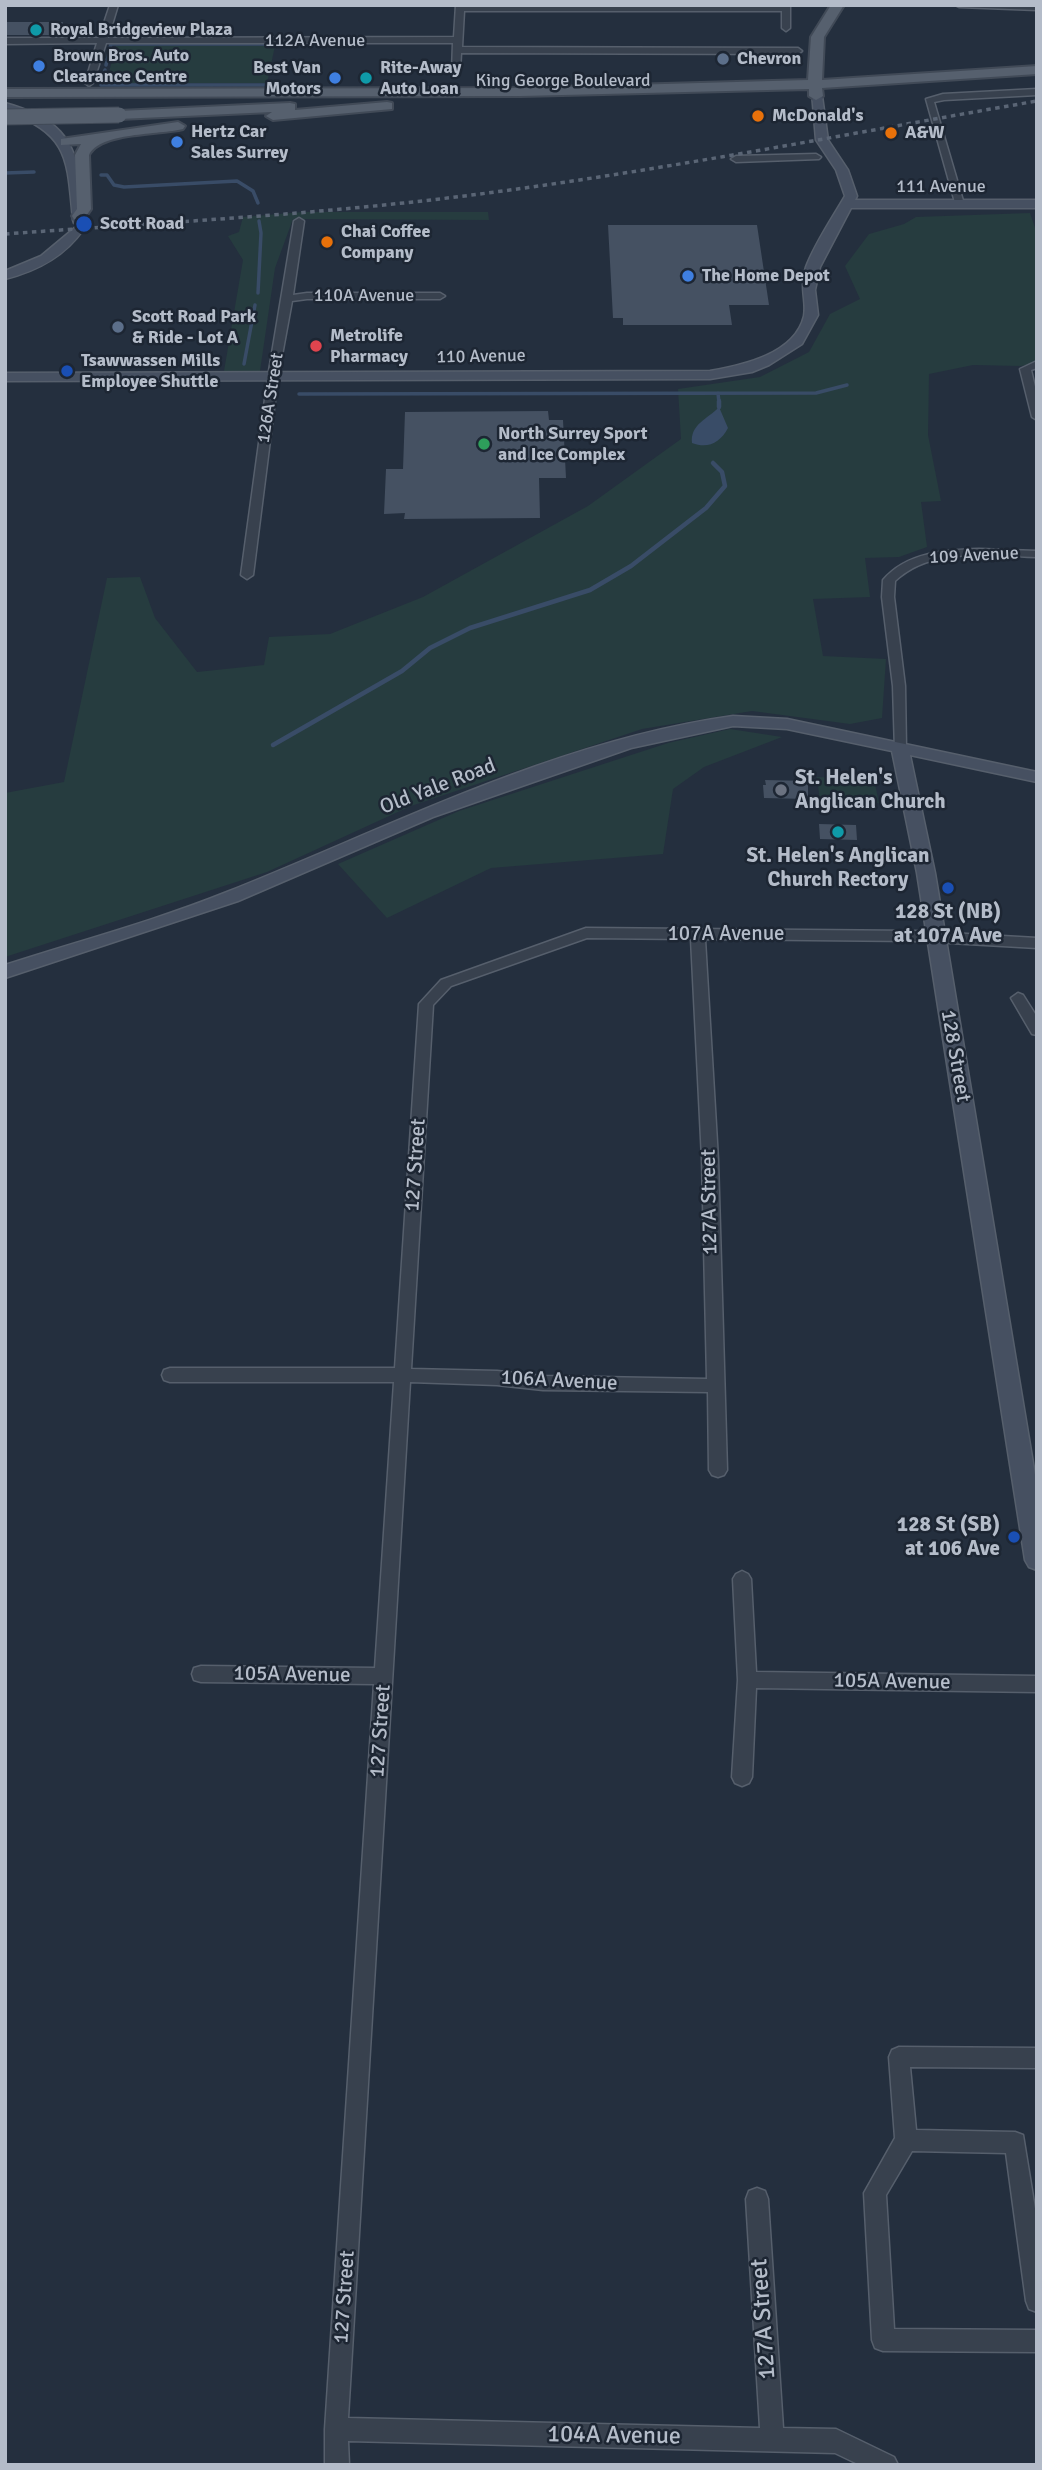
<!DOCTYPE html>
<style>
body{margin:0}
#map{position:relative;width:1042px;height:2470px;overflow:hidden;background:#242f3e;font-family:Signika,sans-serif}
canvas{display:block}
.frame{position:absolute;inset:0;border:7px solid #b4bcc9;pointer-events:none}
</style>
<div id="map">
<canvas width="1042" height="2470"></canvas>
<div class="frame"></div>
</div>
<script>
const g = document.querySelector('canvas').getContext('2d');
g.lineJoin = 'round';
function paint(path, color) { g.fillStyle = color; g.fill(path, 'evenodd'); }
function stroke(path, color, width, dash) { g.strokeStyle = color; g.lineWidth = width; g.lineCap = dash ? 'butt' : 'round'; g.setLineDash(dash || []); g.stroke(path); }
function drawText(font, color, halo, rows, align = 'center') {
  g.font = font + ' Signika,sans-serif'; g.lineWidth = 5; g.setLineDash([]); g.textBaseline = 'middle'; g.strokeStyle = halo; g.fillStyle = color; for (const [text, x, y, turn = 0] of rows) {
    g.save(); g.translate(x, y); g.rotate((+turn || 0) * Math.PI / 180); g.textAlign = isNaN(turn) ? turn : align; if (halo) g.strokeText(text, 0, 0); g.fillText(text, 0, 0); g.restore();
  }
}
paint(new Path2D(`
 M116 46H275L267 83H106Z
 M303 212H488L489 220 293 219 275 268 260 371H224L243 260 228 236 239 232 243 217Z
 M1030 213 1037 234V363L1021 366 973 365 929 374 928 435 941 501 921 502 927 547 899 557 865 558 870 597 813 599 823 656 886 659 882 718 850 724 752 711 642 729 411 806 267 872 5 957V793L64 782 107 578 140 577 155 618 197 672 264 665 269 637 330 634 423 597 588 506 681 439 678 389 760 377 809 352 830 314 860 299 845 266 869 234 904 224 916 217Z
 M730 729 782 737 704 767 673 789 663 854 491 868 387 918 338 864 459 811 668 743Z
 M817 777 874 779 879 803 820 802Z`), '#263c3f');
paint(new Path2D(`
 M719 407 728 428C720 443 708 449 692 443 690 424 708 419 719 407Z`), '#394c67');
stroke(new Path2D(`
 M106 65 111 44H276
 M105 70 101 85H268
 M5 173 34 172
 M101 175H107L114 185 124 187 237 181 253 191 258 203
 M258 293 261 233 259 221
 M244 364 255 305
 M718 393 719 403
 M299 394 816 393 847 385`), '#394c67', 3.5);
stroke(new Path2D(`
 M719 401V407
 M273 745 402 671 430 648 470 628 590 590 631 566 706 508 725 486 722 472 713 463`), '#394c67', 4.5);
paint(new Path2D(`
 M5 22H63L58 35H5Z
 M608 225H757L769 305H729L732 325H623V318H613Z
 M548 411 549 420H563L566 478H539L540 518 404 519 405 513 384 514 386 469H403L405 412Z
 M765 780 808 781V799L764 798 763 785H766Z
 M819 824 856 825 857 840 820 839Z`), '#455162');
const street = new Path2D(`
 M110 5H118L108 38 454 37 456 5H790V28L786 31 782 28V11H464L462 47 798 48 802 51 798 54 461 53 460 71 456 74 452 71 453 43H106L93 83 89 86 85 83 97 43 5 44V38H99Z
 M955 5H1037V10L959 7Z
 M1037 89V95L944 100 934 102 964 204 956 206 926 99 943 94Z
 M816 154 821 157 819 159 736 162 731 159 736 156Z
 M299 218 304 221 293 295 307 293H440L445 296 440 299H307L292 301 278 377 253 575 247 579 241 575 268 377 294 221Z
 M1037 361V368L1031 370 1037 395V420L1032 417 1020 369Z
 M979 549 1037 551V557C990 556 932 546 895 581L894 597 905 686 906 748 905 751H895L893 686 882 597 883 580C907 552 945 550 979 549Z
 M586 928 915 931 1037 938V948L915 941 705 939 718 1159 727 1470 724 1475 718 1477 712 1475 709 1470 708 1392 543 1390 497 1385 410 1382 348 2418 760 2428 746 2199 749 2191 757 2188 765 2191 768 2199 783 2428 836 2429 894 2457 898 2465H860L835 2453 348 2441 349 2465H325V2429L374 1684 201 1682 194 1680 192 1674 194 1668 201 1666 375 1668 394 1382H170L164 1380 162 1375 164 1370 170 1368H395L419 1004 441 980ZM587 938 691 939 702 1159 707 1379 543 1376 497 1371 411 1369 433 1005 451 986Z
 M1018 993 1023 995 1037 1017V1035L1032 1034 1011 998Z
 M742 1571 748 1574 751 1579 756 1672 1037 1676V1692L756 1688 752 1777 749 1783 742 1786 735 1783 732 1777 738 1680 733 1579 736 1574Z
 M899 2047 1037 2048V2068L910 2067 916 2130 1015 2132 1023 2135 1037 2221V2312L1029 2309 1026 2301 1006 2153 912 2151 886 2195 894 2329 1037 2330V2352L883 2351 875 2348 872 2340 864 2193 895 2138 889 2057 892 2050Z`);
const secondary = new Path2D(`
 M812 93 822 96 828 140 848 170 857 196 855 200H1037V208H851L820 267 815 290 818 315 802 344 769 365 752 372 710 379 5 381V373L710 371C743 365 795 354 804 316 807 302 799 287 806 267 815 243 833 217 845 196L836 170 816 140Z
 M5 103C56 117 76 137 82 190 83 201 87 213 84 223H74L73 220C67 159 70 134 5 111Z
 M77 226 83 230C64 257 37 271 5 279V271L41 256Z
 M733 716 787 719 1037 772V782L910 755 935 873 1037 1487V1570L1029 1567 1025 1560 917 873 892 751 787 729 733 726 631 748 433 817 238 901 5 978V965C79 941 155 921 227 892 393 826 555 741 733 716Z`);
const primary = new Path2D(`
 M831 5H844L824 37 822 80 1037 66V74L822 88 823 96 816 100 809 96V89L521 96 5 97V89L521 88 808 80 811 37Z
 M387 102 392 103V109L273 120 266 116 272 112 119 119 112 115 119 111 290 103 295 104V110Z
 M178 122 185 126 183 129C159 135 100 132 89 155L91 209 84 219H74L72 216 77 209 75 155 81 144 61 145V139Z`);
stroke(street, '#565f6c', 3);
stroke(secondary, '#565f6c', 3);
stroke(primary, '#414a57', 4);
paint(street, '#38414e');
paint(secondary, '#465061');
paint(primary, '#56606e');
stroke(new Path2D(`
 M5 234C168 222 332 214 495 192 676 168 857 132 1037 101`), '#5a6575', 3.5, [4.5, 4.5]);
const primaryBridge = new Path2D(`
 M5 117 119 115`);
stroke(primaryBridge, '#414a57', 17, []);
stroke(primaryBridge, '#56606e', 15);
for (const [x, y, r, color] of [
 [36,30,7,"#0f9aa8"],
 [723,59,7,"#5c6f8a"],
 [39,66,7,"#3f7fe0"],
 [335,78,7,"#3f7fe0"],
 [366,78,7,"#0f9aa8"],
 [758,116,7,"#e8710a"],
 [891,133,7,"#e8710a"],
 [177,142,7,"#3f7fe0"],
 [84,224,9,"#1a4fb4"],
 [327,242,7,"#e8710a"],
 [688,276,7,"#3f7fe0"],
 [118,327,7,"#5c6f8a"],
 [316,346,7,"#e0444e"],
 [67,371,7,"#1a4fb4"],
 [484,444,7,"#2e9e5b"],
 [781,790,7,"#6b7280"],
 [838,832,7,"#0f9aa8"],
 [948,888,7,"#1a4fb4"],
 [1014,1537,7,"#1a4fb4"]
]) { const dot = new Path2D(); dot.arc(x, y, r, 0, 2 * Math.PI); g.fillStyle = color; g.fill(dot); stroke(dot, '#1d2633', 2.5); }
drawText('bold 18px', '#b4bcc9', '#1d2633', [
 ["Royal Bridgeview Plaza",50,30],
 ["Brown Bros. Auto",53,56],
 ["Clearance Centre",53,77],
 ["Chevron",737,59],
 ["Best Van",321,68,"right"],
 ["Motors",321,89,"right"],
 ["Rite-Away",380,68],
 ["Auto Loan",380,89],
 ["McDonald's",772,116],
 ["Hertz Car",191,132],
 ["Sales Surrey",191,153],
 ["A&W",905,133],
 ["Scott Road",100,224],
 ["Chai Coffee",341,232],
 ["Company",341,253],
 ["The Home Depot",702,276],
 ["Scott Road Park",132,317],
 ["& Ride - Lot A",132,338],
 ["Metrolife",330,336],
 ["Pharmacy",330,357],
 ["Tsawwassen Mills",81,361],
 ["Employee Shuttle",81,382],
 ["North Surrey Sport",498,434],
 ["and Ice Complex",498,455]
], 'left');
drawText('18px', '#b4bcc9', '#1d2633', [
 ["112A Avenue",315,41],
 ["King George Boulevard",563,81],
 ["111 Avenue",941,187],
 ["110A Avenue",364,296],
 ["110 Avenue",481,357,-1],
 ["126A Street",271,398,-81],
 ["109 Avenue",974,556,-3]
]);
drawText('bold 21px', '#b4bcc9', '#1d2633', [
 ["St. Helen's",795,778,"left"],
 ["Anglican Church",795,802,"left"],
 ["St. Helen's Anglican",838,856],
 ["Church Rectory",838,880],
 ["128 St (NB)",948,912],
 ["at 107A Ave",948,936],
 ["128 St (SB)",1000,1525,"right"],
 ["at 106 Ave",1000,1549,"right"]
]);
drawText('21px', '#b4bcc9', '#1d2633', [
 ["Old Yale Road",438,787,-21],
 ["107A Avenue",726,934],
 ["128 Street",955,1056,80],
 ["127 Street",416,1165,-86],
 ["127A Street",710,1202,-91],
 ["106A Avenue",559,1381,3],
 ["105A Avenue",292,1675,1],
 ["105A Avenue",892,1682,1],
 ["127 Street",381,1731,-86],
 ["127 Street",345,2297,-86]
]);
drawText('24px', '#b4bcc9', '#1d2633', [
 ["127A Street",764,2319,-94],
 ["104A Avenue",614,2436,1]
]);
</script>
